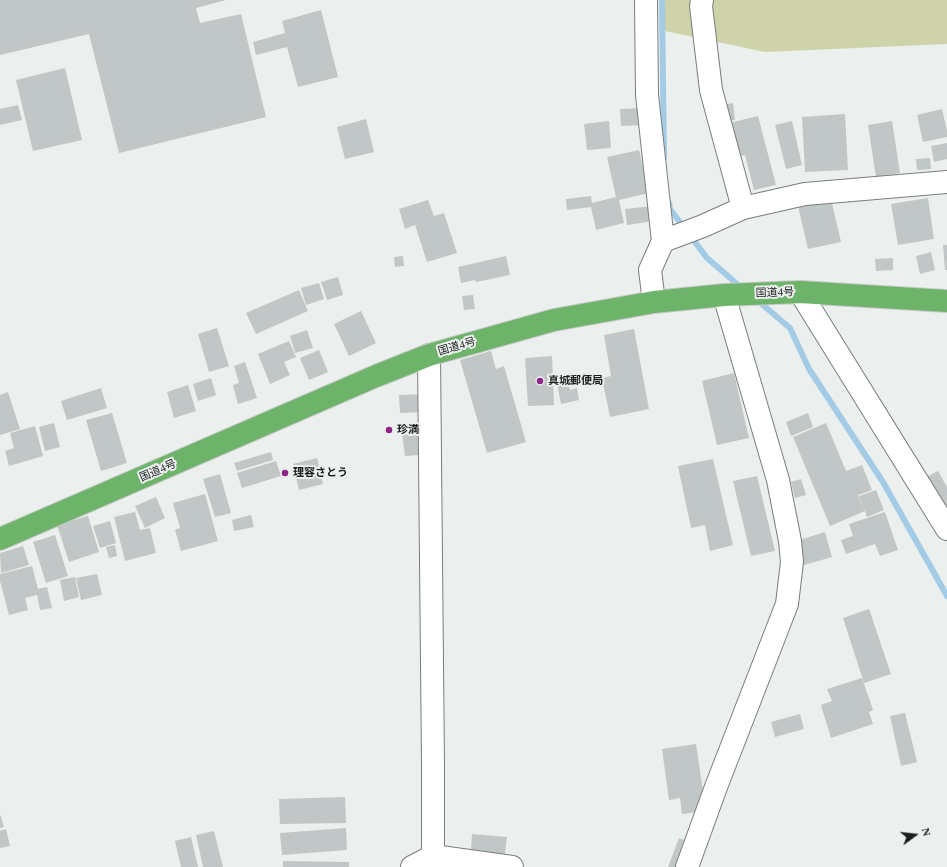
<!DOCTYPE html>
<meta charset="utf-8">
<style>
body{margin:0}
#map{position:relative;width:947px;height:867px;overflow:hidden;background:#ebf0ee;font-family:"Times New Roman",serif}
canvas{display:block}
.north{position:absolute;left:895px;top:815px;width:40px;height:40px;-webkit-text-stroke:3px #ebf0ee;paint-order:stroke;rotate:75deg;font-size:11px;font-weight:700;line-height:16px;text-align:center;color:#1d1f1e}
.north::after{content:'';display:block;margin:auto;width:14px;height:18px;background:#1d1f1e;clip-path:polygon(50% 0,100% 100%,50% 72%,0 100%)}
</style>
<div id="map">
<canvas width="947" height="867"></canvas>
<div class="north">N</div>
</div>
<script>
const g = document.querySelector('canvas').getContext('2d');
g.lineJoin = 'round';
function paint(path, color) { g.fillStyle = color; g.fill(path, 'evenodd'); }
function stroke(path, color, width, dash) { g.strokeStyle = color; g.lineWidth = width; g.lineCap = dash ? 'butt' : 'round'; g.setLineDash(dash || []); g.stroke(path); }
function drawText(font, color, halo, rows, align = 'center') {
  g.font = font + ' "Times New Roman","Noto Sans JP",serif'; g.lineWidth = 4; g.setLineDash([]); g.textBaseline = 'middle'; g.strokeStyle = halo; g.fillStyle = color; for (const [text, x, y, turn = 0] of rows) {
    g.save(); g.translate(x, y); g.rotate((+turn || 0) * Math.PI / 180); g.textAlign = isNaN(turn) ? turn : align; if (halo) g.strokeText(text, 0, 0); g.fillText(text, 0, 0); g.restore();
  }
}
paint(new Path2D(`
 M664 0H947V44L765 52 665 31Z`), '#cfd3aa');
stroke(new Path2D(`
 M662 0 664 158
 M669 203 670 209 707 258 743 289
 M757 300 790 328 809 369 883 482 947 596`), '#a3cbe6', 6);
paint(new Path2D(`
 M0 0H226L196 8 200 23 241 14 266 117 119 153 89 34 0 55Z
 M321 10 338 77 298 87 287 47 256 55 253 42 285 33 282 21Z
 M65 68 82 140 33 151 16 80Z
 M733 103 735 120 724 122 722 105Z
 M18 105 22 120 0 125V109Z
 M642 108 643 125 621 126 620 109Z
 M942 109 947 131V137L923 142 917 115Z
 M845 114 848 170 805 172 802 117Z
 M758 116 776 185 754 190 745 155 738 156 729 123Z
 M366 119 374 152 345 159 337 127Z
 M609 121 611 148 587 150 584 124Z
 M792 121 802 165 786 169 775 125Z
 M892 121 900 173 876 177 868 125Z
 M947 143V159L934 162 931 146Z
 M639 150 649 193 619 200 624 223 596 230 591 207 567 210 566 199 591 196 592 203 616 197 607 157Z
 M930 158 931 169 917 170 916 159Z
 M928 198 934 239 898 245 891 204Z
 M831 199 841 242 808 249 798 206Z
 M428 200 434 216 444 213 457 253 427 262 415 225 405 229 399 209Z
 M652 206 654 221 627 225 625 209Z
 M943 245H947V270H945Z
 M931 252 935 270 920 274 916 256Z
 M403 256 404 266 395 267 394 257Z
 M506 256 510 275 476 282 475 280 461 283 458 267Z
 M893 258V270L876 271 875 259Z
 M338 277 343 295 327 300 321 282Z
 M319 283 324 299 306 305 301 288Z
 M299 290 308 311 256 334 246 313Z
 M473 295 475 309 464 310 462 296Z
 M361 311 376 343 349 356 334 324Z
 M217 328 229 366 209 372 198 334Z
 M634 329 649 409 610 417 602 378 611 376 604 335Z
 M307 330 313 348 295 353 290 336Z
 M289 341 296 357 284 362 290 375 270 384 258 354Z
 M319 350 328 372 309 380 300 358Z
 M491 351 496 369 504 366 526 442 487 453 460 360Z
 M552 356 554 405 528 406 525 358Z
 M245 362 257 398 238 404 233 385 239 383 234 366Z
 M734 373 749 438 717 445 702 381Z
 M567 377 570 390 577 388 579 400 561 404 556 379Z
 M211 378 216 395 198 401 193 384Z
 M188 385 196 411 174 418 167 392Z
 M101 388 107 408 67 420 61 401Z
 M8 392 20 429 0 435V395Z
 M426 394V412L400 413 399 395Z
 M112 413 127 463 101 471 86 420Z
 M808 413 813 427 791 436 786 422Z
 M430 422 433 454 405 456 401 425Z
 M54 423 60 447 45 451 39 427Z
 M826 423 846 471 862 465 872 490 858 495 863 509 859 496 876 490 884 510 867 517 865 511 830 526 793 437Z
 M35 426 43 456 9 466 5 451 14 448 10 433Z
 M271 452 273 460 237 471 234 463Z
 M317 458 323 484 299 490 293 464Z
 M713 459 733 545 710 551 705 525 691 528 678 466Z
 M276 461 281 476 242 488 237 473Z
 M938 471 947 487V505L943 507 926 477Z
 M220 474 231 513 215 517 203 479Z
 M757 476 775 551 751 556 733 481Z
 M801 479 806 495 795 498 791 482Z
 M205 494 218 541 181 551 175 530 180 528 173 503Z
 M156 497 165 518 145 528 135 506Z
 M135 512 140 530 150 528 156 553 125 561 114 517Z
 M885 512 898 550 880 556 875 544 846 554 841 540 853 536 849 524Z
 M251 515 254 527 234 531 232 520Z
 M88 516 99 552 69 562 57 525Z
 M110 521 116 543 100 548 93 526Z
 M825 532 832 557 797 567 790 543Z
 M55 535 68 576 46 583 33 542Z
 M115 545 117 556 109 558 106 547Z
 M23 546 29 565 1 573 0 553Z
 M32 566 38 589 47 587 52 608 40 610 37 595 25 598 28 610 9 615 0 581V574Z
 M97 574 102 595 81 600 76 578Z
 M75 577 79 597 64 601 60 580Z
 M869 609 891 674 864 683 843 618Z
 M862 678 873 710 869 712 873 724 831 738 821 705 832 701 827 689Z
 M905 713 917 762 901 766 890 716Z
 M800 714 804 729 775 737 771 722Z
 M696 744 706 811 682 814 680 798 669 800 662 749Z
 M345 797 346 823 280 824 279 799Z
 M0 814 4 827 0 828Z
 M346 828 347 850 282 855 280 833Z
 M6 829 10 846 0 848V831Z
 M214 831 223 867H203L196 835Z
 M472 834 507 837 505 854 471 850Z
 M191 837 198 867H181L175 841Z
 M679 838 691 843 681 867H668Z
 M283 861 349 862V867H283Z`), '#c1c6c6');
const minor = new Path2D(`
 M646 0 647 95 663 241 650 270 654 302
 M702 0 701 6 711 90 743 208
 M663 241 703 226 743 208 805 194 947 182
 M800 292 947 529
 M429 355 433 764V856
 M412 867 433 856 512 867
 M687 867 716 787 787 604 792 562 790 541 778 480 724 295`);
const highway = new Path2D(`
 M0 539 376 376 429 355 554 320 654 302 724 295 800 292 947 301`);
stroke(minor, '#797d7c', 24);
stroke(highway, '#c9c9c9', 24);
stroke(minor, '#fff', 22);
stroke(highway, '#6db46a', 22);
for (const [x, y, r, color] of [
 [540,381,4,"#8e2488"],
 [389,430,4,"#8e2488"],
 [285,473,4,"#8e2488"]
]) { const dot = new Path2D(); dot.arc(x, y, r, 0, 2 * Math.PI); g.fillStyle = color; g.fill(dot); stroke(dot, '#ebf0ee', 1.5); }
drawText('11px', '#1d1f1e', '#ebf0ee', [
 ["国道4号",775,293,-2],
 ["国道4号",457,347,-16],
 ["国道4号",158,471,-23]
]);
drawText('bold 11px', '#1d1f1e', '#ebf0ee', [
 ["真城郵便局",548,381],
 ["珍満",397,430],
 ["理容さとう",293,473]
], 'left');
</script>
